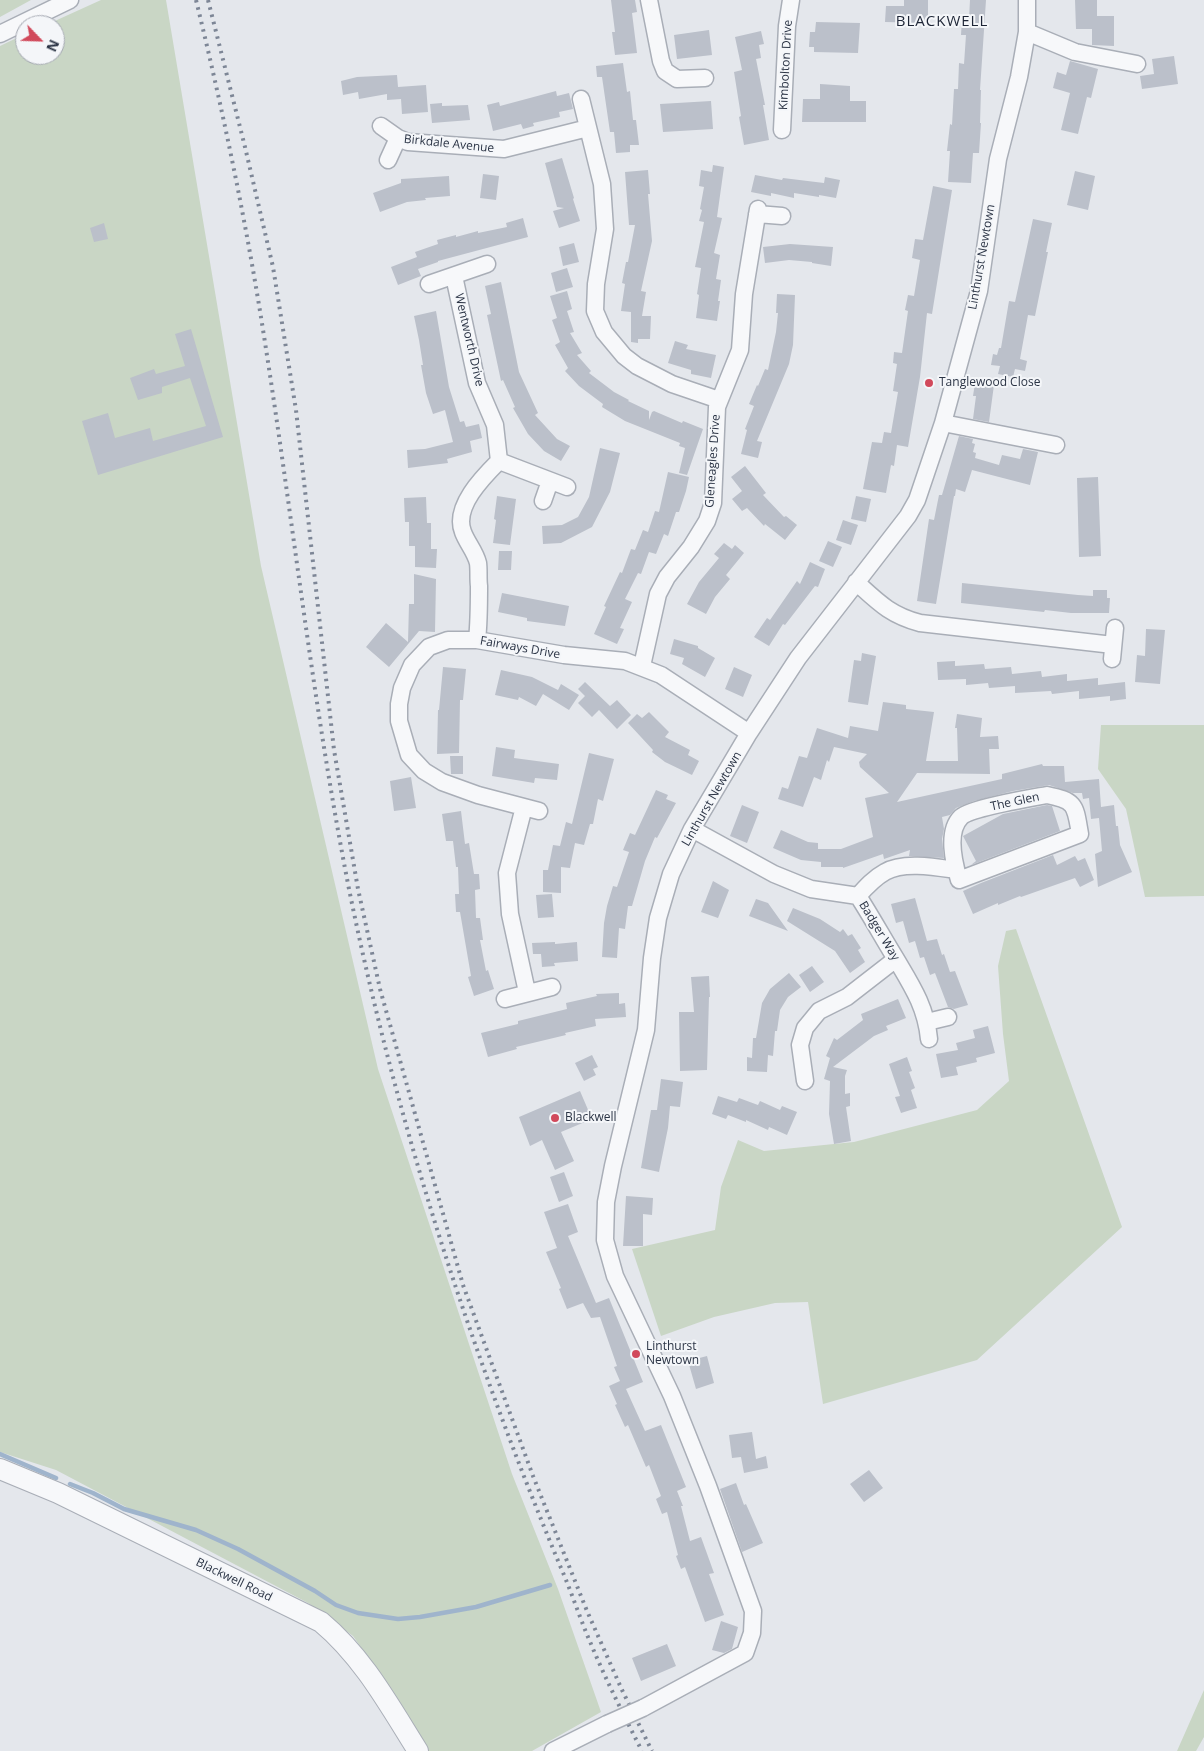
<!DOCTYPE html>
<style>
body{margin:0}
#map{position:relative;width:1204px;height:1751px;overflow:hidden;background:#e4e7ec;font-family:"Open Sans",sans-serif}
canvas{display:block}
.north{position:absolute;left:15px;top:15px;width:50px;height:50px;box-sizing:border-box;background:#f4f6f9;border:1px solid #a4a8b1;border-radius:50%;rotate:114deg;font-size:14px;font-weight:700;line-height:20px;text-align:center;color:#2b3445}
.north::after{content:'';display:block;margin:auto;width:18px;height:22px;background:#d1495b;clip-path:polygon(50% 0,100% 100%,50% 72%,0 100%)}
</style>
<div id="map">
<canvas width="1204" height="1751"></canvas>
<div class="north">N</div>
</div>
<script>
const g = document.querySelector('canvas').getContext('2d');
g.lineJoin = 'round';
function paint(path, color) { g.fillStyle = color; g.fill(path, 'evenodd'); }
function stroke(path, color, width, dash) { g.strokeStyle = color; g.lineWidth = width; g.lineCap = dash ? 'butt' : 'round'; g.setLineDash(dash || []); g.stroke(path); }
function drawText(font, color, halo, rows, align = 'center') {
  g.font = font + ' "Open Sans",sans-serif'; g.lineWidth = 4; g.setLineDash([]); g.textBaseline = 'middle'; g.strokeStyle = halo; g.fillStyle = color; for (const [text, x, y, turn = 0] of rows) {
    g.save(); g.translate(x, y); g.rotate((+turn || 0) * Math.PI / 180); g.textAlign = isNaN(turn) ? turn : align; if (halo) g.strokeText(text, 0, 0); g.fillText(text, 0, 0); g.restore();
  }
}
paint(new Path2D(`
 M0 0H31L0 17Z
 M101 0H166L261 566 378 1069 512 1474 558 1589 601 1712 532 1751H428L408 1715 353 1636 308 1603 56 1470 0 1452V46L25 34V55H55V25H46Z
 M1101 725H1204V896L1145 897 1126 809 1098 769Z
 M1016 929 1122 1227 977 1360 823 1404 808 1302 775 1303 714 1317 661 1336 632 1249 715 1230 721 1187 738 1140 764 1151 854 1142 977 1110 1009 1081 1003 1034 998 966 1006 931Z
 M1204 1690V1737L1196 1751H1177Z`), '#c9d6c5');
stroke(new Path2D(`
 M0 1454 56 1478
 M70 1484 93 1493 124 1509 196 1530 238 1549 315 1591 336 1605 358 1613 398 1619 420 1617 476 1607 550 1585`), '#9fb4cc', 4.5);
paint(new Path2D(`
 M611 0H635L637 12 632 13 637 53 615 55 612 32H615Z
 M904 0H928V23L885 22 886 6H904Z
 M970 0H986L980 90H981L980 123H981L979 153H973L971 183 948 182 950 151H947L950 124 952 125 954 89H958L959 63 964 64 966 35H961L962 19H969Z
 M1075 0H1097V16H1114V46L1092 45V29H1076Z
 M816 22 860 23 858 53 814 52V47H809L810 32H815Z
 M709 30 712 55 677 59 674 35Z
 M761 31 764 44 759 45 761 58 756 59 765 105H763L769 140 744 145 739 117 741 116 734 72 742 70 735 37Z
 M1174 56 1178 84 1142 89 1140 76 1154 74 1152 59Z
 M1070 61 1098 69 1091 98 1087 97 1078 134 1061 130 1070 93 1053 88 1057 72 1066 75Z
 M623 63 627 92 630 91 633 120H636L639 145H630V152L616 153 614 132H610L602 77H597L596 66Z
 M397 75 398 87 426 85 428 112 402 114 401 99 387 100V94L359 99 358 92 343 95 341 81 357 77Z
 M820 84 850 86V101H866V122H802L803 99H820Z
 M556 91 557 96 569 93 573 109 559 112 560 117 533 123 534 126 523 129 521 124 493 131 487 105 499 102 500 106Z
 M711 101 713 129 663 132 660 104Z
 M442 103V106L468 105 470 120 432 123 430 104Z
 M562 158 574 198 573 199 580 221 559 228 553 211 564 208 557 207 545 163Z
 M713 165 724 167 717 217 722 218 714 253 720 255 716 279 721 280 718 301H720L717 321 696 318 699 295 697 294 701 268 695 267 704 222 699 221 702 210 700 209 704 187 699 186 701 170 712 172Z
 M648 170 650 194H648L652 241 641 291 646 292 642 316H651L650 339H638V343L631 342V312L621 311 625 284 622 283 626 262H628L635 225H629L625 172Z
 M1075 171 1095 176 1088 210 1067 205Z
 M483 174 499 176 496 200 480 198Z
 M755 175 782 180 783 178 824 183 825 177 840 180 836 198 819 195V197L794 193V198L771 193V196L751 192Z
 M449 176 450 196 425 198 426 200 407 202 380 212 373 193 401 183V179Z
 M933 186 952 190 932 314 927 313 920 377 908 447 897 445 894 466 891 465 886 493 863 489 872 442 882 443 884 432 891 433 898 392 893 391 897 364 893 363 894 352 902 353 908 311 905 310 908 295 914 296 920 260 912 258 915 239 923 240Z
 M523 218 528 237 438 261V262L418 269 421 276 398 285 391 267 417 257 415 252 438 244 437 240 456 235V237L478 231V233L507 227 506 223Z
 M1033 219 1052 223 1046 252H1048L1035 316 1028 315 1020 359 1027 361 1025 371 1015 369 1013 377 998 374 1000 366 991 365 993 354 997 355 999 348H1001L1009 301 1015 302Z
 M104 223 108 239 94 242 90 228Z
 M574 243 579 262 563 266 559 247Z
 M790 244 833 247 831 266 812 263V262L789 260 765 263 763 247Z
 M567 268 573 287 556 292 551 273Z
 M501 282 519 372 538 413 535 415 557 439 570 446 561 461 544 451 528 434 513 408 515 407 503 380 501 381 487 315 491 314 485 286Z
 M567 291 572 309 567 311 574 332 570 333 582 353 577 355 591 371 589 373 614 392 629 400 628 401 649 411V420L652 412 654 411 682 423 683 421 703 429 687 475 679 473 685 448 679 446 680 443 625 421 602 407 603 404 579 386 565 371 568 368 555 345 560 342 552 320 557 318 550 296Z
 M777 294 795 295 793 345 789 364 757 441 762 442 758 458 741 454 747 430 745 429 754 406 749 404 757 385 758 386 765 369 768 370 776 332 778 313H776Z
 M436 311 449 387 460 422 464 421 466 427 479 424 482 438 470 441 472 452 447 459 448 463 408 468 407 450 425 449 453 442 445 410 433 414 426 393 421 365H423L419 340 414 316Z
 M191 329 223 437 98 475 82 421 108 413 115 438 150 428 153 441 206 426 190 378 162 387V393L138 400 130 378 154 369 156 374 185 366 175 334Z
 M675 341 688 345 686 349 716 355 711 378 691 374V370L668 363Z
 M975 383 994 385 989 422 973 419 976 396H973Z
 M959 436 973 439 972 443 975 444 973 452 976 453 975 458 999 465 1002 455 1020 459 1023 449 1038 452 1030 485 972 470 965 492 956 489 955 496H954L936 604 917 601 929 519 934 520 939 495H942Z
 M600 448 620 453 610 492 592 527 561 543 543 544 542 526 562 525 578 517 589 497Z
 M745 466 766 493 763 495 784 517 786 516 797 525 785 540 765 524 764 526 747 508 742 511 732 499 742 491 731 477Z
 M668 472 689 477 686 491 679 512H676L668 536 664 534 656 554 649 552 641 574 638 573 625 599 632 602 620 628 624 629 617 644 594 634 606 607 604 606 620 572 622 573 631 549 635 550 643 530 648 532 655 511 659 512Z
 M1098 477 1101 556 1079 557 1077 478Z
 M497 496 516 499 510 545 493 543 496 520 494 519Z
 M856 496 871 499 866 522 851 519Z
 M426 497 427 523H431V549H437L436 568 415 567V546H409V522H405L404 498Z
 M843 520 858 525 851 545 836 540Z
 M828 541 842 547 833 567 819 561Z
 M724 543 732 549 735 545 744 553 726 575 730 579 715 597 706 614 687 604 699 582 719 558 714 554Z
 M499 551H512L511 570H498Z
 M810 562 825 569 818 587 815 586 785 625 783 624 769 646 754 637 767 618 770 620 797 581 800 584Z
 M414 574 436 579 435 632 419 631 389 667 366 647 386 623 408 642 409 604H414Z
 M962 583 1078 595 1093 596V590H1107V598H1110L1109 613H1071L1045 610 1044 612 961 603Z
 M502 593 569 606 565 626 527 621V618L498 612Z
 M1146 629 1165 630 1160 684 1135 682 1137 655 1145 656Z
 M674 639 698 646V648L715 658 705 677 682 664 684 658 670 654Z
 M862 653 876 656 868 705 848 702 854 660 861 661Z
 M955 661V666L984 664 985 669 1011 667 1012 674 1041 671 1042 677 1067 674V681L1098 678V685L1125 682 1126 699 1110 701V696L1079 699V691L1052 694 1051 691 1015 693V686L989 688 988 683 966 685V679L938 680 937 662Z
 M443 667 466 669 463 700H460L459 753 437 754 438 710H439Z
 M734 667 752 675 743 697 725 689Z
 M501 670 532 677 558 690 561 684 579 695 569 710 543 694 536 706 519 697 518 700 495 695Z
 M585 682 610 706 617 700 631 715 617 729 599 710 592 717 578 703 585 696 578 689Z
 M883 702 906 705V709L934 712 926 761H958L957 728H955L957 714 982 718 980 737 998 736 999 749H989L990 774 917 773 897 802 1002 779V774L1042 764 1043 766H1064L1065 782 1099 779 1101 807 1114 805 1116 826H1118L1120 845 1132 872 1098 887 1095 854 1102 851 1099 818 1091 819 1089 798 1083 799 1082 793H1073L1049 785 1013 791 974 801 956 808 950 815 942 817 944 829 942 839 944 858 909 856 910 850 884 859 883 854 843 868V867H821V862L801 860 773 848 781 830 808 842 818 843V849H841L873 837 865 798 889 793 860 767 859 762 867 754 834 747 829 762 827 760 821 780 814 777 803 807 778 799 782 787 788 789 799 756 807 758 817 728 848 738 850 726 878 731Z
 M649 712 669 732 665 737 690 750 688 755 699 761 692 775 665 762 652 752 653 750 628 723 637 714 642 718Z
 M496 747 515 750 514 758 559 764 557 780 535 778 534 783 492 776Z
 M589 753 614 759 603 801 598 799 593 824H590L584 845 575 843 570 868 561 867V893L543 892V870H548L553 845 560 846 566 822 572 824Z
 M450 756H463V774H451Z
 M411 777 416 808 394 811 390 781Z
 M656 790 668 795 666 799 676 803 657 838 655 837 645 861 632 906H628L625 929 619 928 617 958 602 957 604 923 607 906 613 886 617 887 629 852 623 850 630 833 635 835Z
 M742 805 759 812 747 843 730 836Z
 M1047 805 1052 806 1060 831 971 865 976 861 963 836 1003 814Z
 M461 811 465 844 469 843 474 874H479L480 889 475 890 476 918H480L483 940H480L486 971 488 970 494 989 474 996 468 977 471 976 460 912H456L455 894H459L458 867H456L453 841H446L442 814Z
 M1053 855 1057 865 1075 856 1078 861 1085 858 1094 880 1080 887 1075 878 1021 897 1020 896 998 905V903L973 914 963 891 981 883Z
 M713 881 729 890 718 918 701 912Z
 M552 894 554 917 538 918 536 895Z
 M915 898 927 941 937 939 942 955 944 954 950 972 955 971 968 1005 954 1009 948 1007 935 973 930 975 924 957 920 958 915 941 909 943 903 921 896 923 891 904Z
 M756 899 768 903 788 931 749 916Z
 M793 908 820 919 840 932 843 929 848 936 852 934 861 948 858 950 865 962 850 973 835 951 787 921Z
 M555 942V944L577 942 578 961 554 963 555 966 542 967 541 954H533L532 943Z
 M812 966 824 982 810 992 799 975Z
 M789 973 801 987 788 997 780 1010 777 1031H775L773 1056 768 1055 767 1072 747 1071V1057L752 1058 753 1038H756L762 1003 770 989Z
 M709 976 710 997H709L707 1070 680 1071 679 1012H694L691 977Z
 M619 993V1004L625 1003 626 1017 595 1019 596 1026 565 1033 566 1035 516 1047 517 1049 488 1057 481 1033 518 1024V1021L567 1009 566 1003 597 996 596 994Z
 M898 999 906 1018 886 1026 888 1030 874 1036 833 1067 847 1070 845 1076V1094L850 1093V1106L846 1107 851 1141 834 1144 829 1114 830 1081 824 1079 830 1058 826 1056 834 1038 837 1040 863 1020 861 1014Z
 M988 1026 995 1053 976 1058 977 1062 956 1067 958 1075 941 1078 936 1054 958 1050 956 1043 975 1038 973 1030Z
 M592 1055 598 1067 593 1069 596 1075 584 1081 575 1063Z
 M907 1057 912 1071 909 1072 915 1088 911 1090 917 1108 901 1113 895 1097 900 1096 889 1064Z
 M661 1079 683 1082 680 1107 670 1106 668 1128 659 1172 641 1168 651 1110H657Z
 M580 1091 592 1119 561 1132 574 1161 555 1170 542 1140 530 1146 519 1117Z
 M718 1096 737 1102 739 1098 758 1105 760 1101 780 1110 782 1106 797 1112 787 1135 769 1127 768 1130 746 1120V1122L728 1115 726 1119 712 1114Z
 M564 1172 573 1196 559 1202 550 1177Z
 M626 1196 653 1198 652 1215 643 1214V1246H623Z
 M568 1204 578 1232 568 1236 596 1303 609 1298 643 1382 626 1389 645 1431 661 1425 686 1487 677 1491 683 1506H681L690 1541 701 1537 714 1573 709 1574 724 1615 705 1622 685 1567 681 1569 676 1556 678 1555 667 1512 662 1514 656 1499 661 1496 649 1465 646 1467 628 1425 625 1427 615 1405 617 1404 609 1386 620 1381 614 1367 617 1366 600 1317 591 1318 583 1303 567 1309 559 1289 561 1288 546 1252 557 1248 544 1212Z
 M707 1356 714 1383 696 1389 688 1361Z
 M752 1432 756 1459 766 1456 768 1468 744 1473 741 1457 732 1458 729 1435Z
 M869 1470 883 1488 864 1502 850 1484Z
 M736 1483 744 1505 746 1504 763 1543 742 1552 720 1489Z
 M721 1621 738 1627 732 1649 724 1653 712 1650Z
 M667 1644 676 1666 641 1681 632 1658Z`), '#bbc0ca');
const minor = new Path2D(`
 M649 0 661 61 665 71 677 79 705 78
 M1027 32 1075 52 1137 64
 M0 34 70 0
 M581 99 602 184 605 229 596 284 595 311 604 332 624 356 637 366 672 384 719 400
 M381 126 398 138 408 142 504 149 588 128
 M782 130 787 26 791 0
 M388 160 398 138
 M757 214 782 216
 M454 276 477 383 495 425 499 461C483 477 453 507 463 532 467 543 475 551 478 563 479 570 478 579 479 586 479 604 479 622 477 640
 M429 284 487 264
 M943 423 1056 445
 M499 461 567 487
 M543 501 550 481
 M856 582C878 602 890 615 920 623L1113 645
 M1112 659 1115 628
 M642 666 658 594 667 577 691 547 707 521 713 503 717 407 740 350 744 294 758 209
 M1047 795C1077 801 1075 806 1080 834L959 880C954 863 946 832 961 817 971 808 1031 798 1047 795Z
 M524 807 507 873 510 914 527 992
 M539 811 478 795 442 782 424 771 409 755 399 721V704L402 688 412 665 429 647 448 640H477L564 655 625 661 661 675 749 733
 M692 829 774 874 811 889 858 896C871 916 883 938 896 959 912 986 926 1007 929 1039
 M858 896C866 887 874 878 885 872 903 861 936 867 956 870
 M505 999 552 987
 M927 1022 948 1017
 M805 1081 800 1045 805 1028 819 1011 847 997 896 959
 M643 1708 745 1653 752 1633 753 1611 708 1486 672 1396 615 1276 605 1240 606 1202 613 1166 646 1030 652 958 658 918 671 874 692 829 749 733 798 658 908 516 917 500 943 423 979 291 998 159 1019 77 1027 32V0
 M553 1751 607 1724`);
const tertiary = new Path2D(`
 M0 1469 58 1493 321 1622C363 1657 389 1705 418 1751`);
stroke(minor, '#a9aeb7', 19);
stroke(tertiary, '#a9aeb7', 22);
stroke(minor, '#f7f8fa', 16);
stroke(tertiary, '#f7f8fa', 20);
stroke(new Path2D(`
 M196 0C224 115 248 231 266 349 294 529 314 711 349 889 396 1121 470 1350 561 1568 572 1593 580 1619 591 1644 606 1680 624 1716 642 1751
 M208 0 245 147 273 267 296 410 334 750 358 889 380 989 463 1285 533 1476 587 1611 622 1690 652 1751`), '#7d8696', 4, [2.5, 5]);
const minorBridge = new Path2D(`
 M607 1724 643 1708`);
stroke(minorBridge, '#a9aeb7', 19, []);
stroke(minorBridge, '#f7f8fa', 16);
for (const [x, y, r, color] of [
 [929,383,5,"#d1495b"],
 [555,1118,5,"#d1495b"],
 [636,1354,5,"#d1495b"]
]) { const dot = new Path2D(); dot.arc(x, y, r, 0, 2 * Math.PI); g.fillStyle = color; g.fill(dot); stroke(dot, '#f4f6f9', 2); }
drawText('12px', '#2b3445', '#f4f6f9', [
 ["Kimbolton Drive",786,65,-87],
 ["Birkdale Avenue",449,144,6],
 ["Linthurst Newtown",982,257,-80],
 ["Wentworth Drive",469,340,77],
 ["Gleneagles Drive",713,461,-86],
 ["Fairways Drive",520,648,10],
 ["Linthurst Newtown",712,799,-60],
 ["The Glen",1015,802,-12],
 ["Badger Way",879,931,59],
 ["Blackwell Road",234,1580,26]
]);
drawText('12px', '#2b3445', '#f4f6f9', [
 ["Tanglewood Close",939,383],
 ["Blackwell",565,1118],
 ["Linthurst",646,1347],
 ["Newtown",646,1361]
], 'left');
g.letterSpacing = '1px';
drawText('15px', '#1d2536', '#f4f6f9', [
 ["BLACKWELL",942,22]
]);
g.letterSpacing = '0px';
</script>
